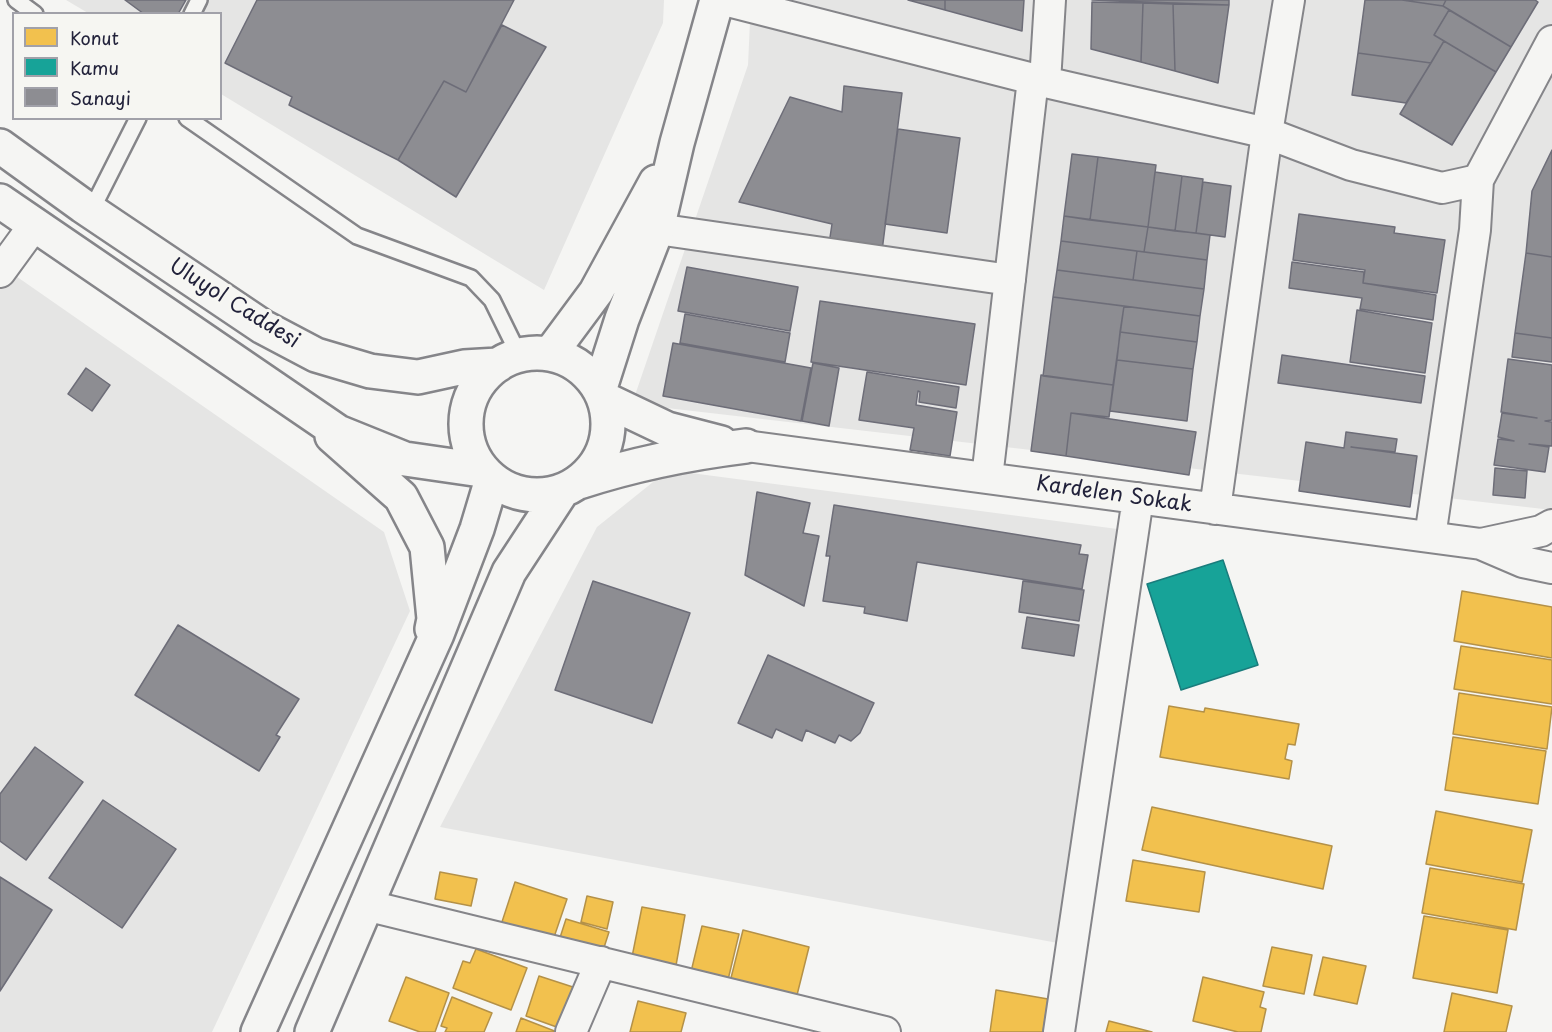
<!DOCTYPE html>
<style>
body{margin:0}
#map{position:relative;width:1552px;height:1032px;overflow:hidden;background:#f5f5f3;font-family:"Playpen Sans",sans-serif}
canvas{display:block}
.legend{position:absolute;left:12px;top:12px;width:210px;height:108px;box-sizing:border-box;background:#f6f6f2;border:2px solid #a1a1a9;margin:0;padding:8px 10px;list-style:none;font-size:18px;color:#22223b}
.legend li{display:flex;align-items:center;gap:12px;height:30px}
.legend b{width:30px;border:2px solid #a1a1a9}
</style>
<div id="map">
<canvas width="1552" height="1032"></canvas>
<ul class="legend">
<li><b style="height:16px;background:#f2c14e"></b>Konut</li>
<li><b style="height:16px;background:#17a398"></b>Kamu</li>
<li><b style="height:16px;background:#8d8d92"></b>Sanayi</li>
</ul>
</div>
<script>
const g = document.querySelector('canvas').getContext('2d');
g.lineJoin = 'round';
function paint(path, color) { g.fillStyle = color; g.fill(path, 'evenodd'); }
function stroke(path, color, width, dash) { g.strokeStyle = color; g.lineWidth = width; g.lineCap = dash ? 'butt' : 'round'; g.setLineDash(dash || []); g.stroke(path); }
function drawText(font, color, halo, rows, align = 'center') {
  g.font = font + ' "Playpen Sans",sans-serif'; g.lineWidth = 6; g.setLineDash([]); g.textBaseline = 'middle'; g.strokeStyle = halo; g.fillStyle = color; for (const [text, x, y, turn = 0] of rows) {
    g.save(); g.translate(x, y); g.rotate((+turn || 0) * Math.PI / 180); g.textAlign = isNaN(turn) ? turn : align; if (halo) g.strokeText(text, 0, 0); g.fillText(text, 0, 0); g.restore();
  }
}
paint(new Path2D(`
 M66 0H664L663 23 544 290 221 94 220 14 88 13Z
 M751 0H1552V510L632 404 748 65Z
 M0 265 384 532 410 611 212 1032H0Z
 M668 470 1148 533 1079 947 440 827 597 527Z`), '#e5e5e4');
const homes = new Path2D(`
 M1462 591 1552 607V658L1454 641Z
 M1461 646 1552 660V704L1454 689Z
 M1459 693 1552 707 1547 749 1453 734Z
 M1169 706 1204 712 1205 708 1299 724 1295 745 1288 744 1285 759 1292 761 1289 779 1160 757Z
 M1453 737 1546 751 1538 804 1445 790Z
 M1152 807 1332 846 1323 889 1142 850Z
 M1436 811 1532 830 1522 882 1426 864Z
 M1133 860 1205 872 1199 912 1126 901Z
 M1430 868 1524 884 1516 930 1422 913Z
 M440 872 477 879 471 906 435 899Z
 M515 882 567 899 551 946 500 928Z
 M587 896 613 902 607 929 581 922Z
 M642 907 685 915 675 971 631 962Z
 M1424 916 1508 930 1497 993 1413 978Z
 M566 919 609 932 600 960 557 947Z
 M702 926 739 934 727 984 690 976Z
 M743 930 809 947 796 999 730 982Z
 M1272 947 1312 955 1304 994 1263 986Z
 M476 949 527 968 511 1010 453 988 463 961 470 963Z
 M1323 957 1366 966 1357 1004 1314 995Z
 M539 976 579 989 565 1030 526 1016Z
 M406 977 449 993 435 1032H420L389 1021Z
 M1203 977 1264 992 1260 1007 1266 1009 1261 1032H1238L1193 1021Z
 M996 990 1048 999 1043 1032H990Z
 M1452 993 1512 1006 1506 1032H1444Z
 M452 997 492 1013 484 1032H445L447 1028 441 1026Z
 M638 1001 686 1013 681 1032H630Z
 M521 1018 557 1032H516Z
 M1109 1021 1152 1032H1106Z`);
paint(homes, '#f2c14e');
stroke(homes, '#b49148', 1.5);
const public = new Path2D(`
 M1223 560 1258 665 1181 690 1147 584Z`);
paint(public, '#17a398');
stroke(public, '#1a7c7c', 1.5);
const industry = new Path2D(`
 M125 0H186L178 14H144Z
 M257 0H514L466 92 444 81 398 160 289 105 292 97 225 63Z
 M908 0H945V10Z
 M945 0H1024L1022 31 945 10Z
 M1092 0H1229V5Z
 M1365 0H1402L1443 6 1449 10 1434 35 1444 41 1431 63 1358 53Z
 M1402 0H1446L1443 6Z
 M1446 0H1535L1538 2 1511 47 1443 6Z
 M1092 2 1143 3 1141 62 1091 49Z
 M1143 3 1173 4 1175 71 1141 62Z
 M1173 4 1229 5 1218 83 1175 71Z
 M1449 10 1511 47 1496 72 1434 35Z
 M502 25 546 47 456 197 398 160 444 81 466 92Z
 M1444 41 1496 72 1452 145 1400 114Z
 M1358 53 1431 63 1406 103 1352 95Z
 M844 86 902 93 882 251 829 244 832 224 739 202 790 97 842 112Z
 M898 129 960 138 947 233 885 224Z
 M1552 150V257L1526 253 1532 191Z
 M1072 154 1098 157 1090 220 1064 216Z
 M1098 157 1156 165 1148 227 1090 220Z
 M1155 172 1182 176 1175 231 1148 227Z
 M1182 176 1203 179 1196 233 1175 231Z
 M1203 182 1231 186 1225 237 1196 233Z
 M1299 214 1395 227 1394 233 1445 240 1437 293 1363 283 1365 270 1293 260Z
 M1064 216 1148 227 1144 252 1061 241Z
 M1148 227 1210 235 1207 260 1144 252Z
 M1061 241 1137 251 1133 280 1057 270Z
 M1137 251 1207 260 1204 289 1133 280Z
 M1526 253 1552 257V338L1515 333Z
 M1292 262 1364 272 1363 283 1436 295 1433 320 1360 309 1362 298 1289 288Z
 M687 267 798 287 790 331 678 311Z
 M1057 270 1204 289 1200 316 1053 297Z
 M1053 297 1124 306 1113 385 1043 376Z
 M820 301 975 324 966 385 811 362Z
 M1124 306 1200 316 1197 342 1120 332Z
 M1357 310 1432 323 1425 373 1350 362Z
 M685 314 790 333 785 362 680 343Z
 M1120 332 1197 342 1193 369 1117 360Z
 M1515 333 1552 338V362L1512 357Z
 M673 343 811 368 801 421 663 396Z
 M1282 355 1425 376 1421 403 1278 383Z
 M1508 359 1552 365V420L1545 421 1552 422V446L1529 444 1549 447 1545 472 1494 465 1498 439 1514 441 1498 437 1502 413 1537 418 1501 412Z
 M1117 360 1193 369 1187 421 1110 411Z
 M813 363 839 368 829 426 802 421Z
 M86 368 110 385 92 411 68 394Z
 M867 372 959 387 956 408 919 402 920 392 918 391 916 405 957 412 950 456 910 450 914 428 859 420Z
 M1041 375 1113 385 1109 417 1071 413 1066 456 1031 451Z
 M1071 413 1196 432 1189 475 1066 456Z
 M1346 432 1397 439 1395 452 1351 447 1417 456 1410 507 1299 491 1306 442 1344 448Z
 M1495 468 1527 471 1525 498 1493 495Z
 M757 492 810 503 803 533 819 536 804 606 745 575Z
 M834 505 1081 545 1079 554 1088 555 1082 589 917 562 907 621 864 613 865 607 823 601 830 556H826Z
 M593 581 690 613 652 723 555 690Z
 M1023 581 1084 590 1079 621 1019 612Z
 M1027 617 1079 625 1074 656 1022 648Z
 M178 625 299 699 276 735 280 737 259 771 135 695Z
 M768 655 874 703 860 733 851 741 839 735 835 743 806 730 802 741 776 729 772 738 738 723Z
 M35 747 83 782 26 860 0 841V794Z
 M103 800 176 849 122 928 49 878Z
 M0 877 52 910 0 991Z`);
paint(industry, '#8d8d92');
stroke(industry, '#6d6d78', 1.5);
const service = new Path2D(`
 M16 0 35 14
 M192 14 199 0
 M187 118 357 236 471 278 492 300 519 355
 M91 211 138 118`);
const minor = new Path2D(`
 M724 0 1045 82 1267 133 1351 165 1442 188 1478 180
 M1045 82 1050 0
 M657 229 1010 280
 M0 272 35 224
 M746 446 1481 544 1523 562 1552 568
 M987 478 1033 79
 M1215 509 1267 133 1289 0
 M1430 537 1475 230 1478 180 1552 41
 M1481 544 1541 531 1552 525
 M365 905 885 1032
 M571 1032 601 962
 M1059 1032 1138 498`);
const secondary = new Path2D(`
 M0 146 83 206 263 327 316 355 370 371 418 377 464 367 498 365
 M0 201 338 432 405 459 481 470
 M466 424a71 71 0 1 1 142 0a71 71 0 1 1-142 0Z
 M550 354 596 292 656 182
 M600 388 622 319 657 229 677 143 717 0
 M604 399 667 429 721 443
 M332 436 401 497 427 547 434 619 432 629
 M579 482C634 464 689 453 746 446
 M258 1032 437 634 477 529 492 479
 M312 1032 509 572 562 491`);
stroke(service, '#858589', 20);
stroke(minor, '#858589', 34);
stroke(secondary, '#858589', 38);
stroke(service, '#f5f5f3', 15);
stroke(minor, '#f5f5f3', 30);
stroke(secondary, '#f5f5f3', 33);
drawText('21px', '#22223b', '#f6f6f2', [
 ["Uluyol Caddesi",234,304,32],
 ["Kardelen Sokak",1114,495,8]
]);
</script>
